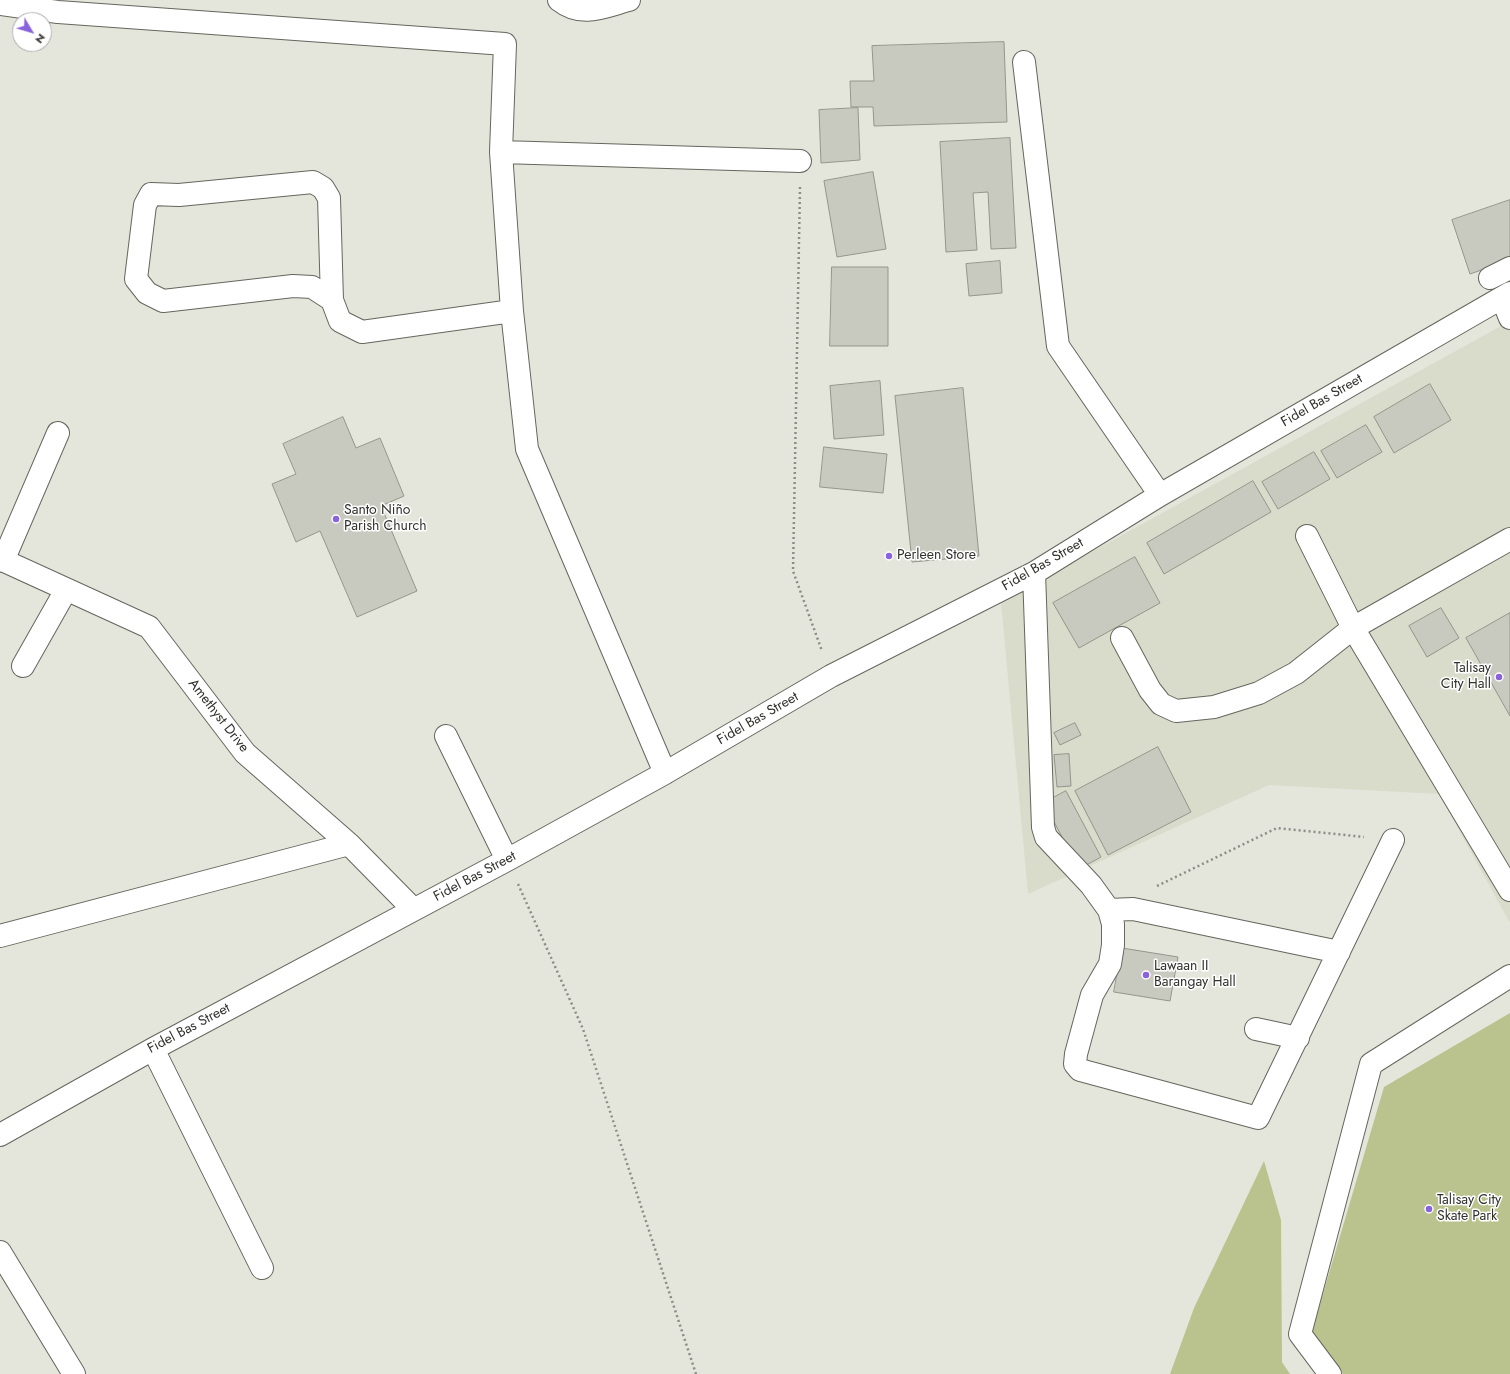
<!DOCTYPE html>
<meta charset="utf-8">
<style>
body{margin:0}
#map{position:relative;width:1510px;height:1374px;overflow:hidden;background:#e4e6dc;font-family:Jost,sans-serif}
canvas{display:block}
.north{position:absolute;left:12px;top:12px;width:40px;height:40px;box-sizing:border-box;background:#fff;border:1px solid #adadab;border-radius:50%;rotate:128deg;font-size:11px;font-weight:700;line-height:16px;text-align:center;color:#31322e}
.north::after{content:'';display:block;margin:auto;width:14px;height:18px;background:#8962dd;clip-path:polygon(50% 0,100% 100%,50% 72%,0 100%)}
</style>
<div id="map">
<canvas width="1510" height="1374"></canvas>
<div class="north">N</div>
</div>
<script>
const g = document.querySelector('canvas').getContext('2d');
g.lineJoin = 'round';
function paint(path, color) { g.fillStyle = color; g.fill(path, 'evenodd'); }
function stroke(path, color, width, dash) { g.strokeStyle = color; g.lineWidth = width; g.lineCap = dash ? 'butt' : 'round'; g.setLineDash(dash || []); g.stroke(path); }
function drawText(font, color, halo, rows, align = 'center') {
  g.font = font + ' Jost,sans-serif'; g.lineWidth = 3; g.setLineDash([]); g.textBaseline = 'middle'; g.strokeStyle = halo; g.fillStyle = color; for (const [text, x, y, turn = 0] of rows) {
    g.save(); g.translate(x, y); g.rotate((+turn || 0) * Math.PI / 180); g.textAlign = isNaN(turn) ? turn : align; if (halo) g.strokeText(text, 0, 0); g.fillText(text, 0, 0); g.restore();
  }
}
paint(new Path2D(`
 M1510 321V923L1439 794 1269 785 1028 894 1001 602Z`), '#d9dcca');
paint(new Path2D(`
 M1510 1013V1374H1343L1312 1331 1384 1087Z
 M1264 1161 1281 1220 1282 1362 1290 1374H1170L1194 1308Z`), '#bac28e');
const building = new Path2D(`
 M1004 42 1007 122 874 126 873 107H851L850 81H874L872 46Z
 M858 108 860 160 821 163 819 110Z
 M1010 138 1016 248 991 249 988 192 973 193 977 250 946 252 940 142Z
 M873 172 886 249 837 257 824 181Z
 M1510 200V260L1470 274 1452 220Z
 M1000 261 1002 293 969 296 966 264Z
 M832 267H888V346H830Z
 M880 381 884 435 834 439 830 386Z
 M1430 384 1451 420 1394 453 1374 417Z
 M963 388 979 556 912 562 895 396Z
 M343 417 356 448 380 438 404 496 381 506 417 591 357 617 320 531 296 542 272 484 296 474 283 444Z
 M1366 425 1382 452 1337 478 1321 451Z
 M824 447 887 454 883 493 820 487Z
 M1314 452 1330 479 1278 509 1262 482Z
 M1253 481 1271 512 1164 574 1147 543Z
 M1135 557 1160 603 1079 648 1053 603Z
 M1441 608 1459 638 1427 657 1409 626Z
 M1510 613V716L1466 638Z
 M1075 723 1081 735 1060 745 1054 733Z
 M1158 747 1191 812 1108 855 1075 791Z
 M1069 754 1071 786 1057 787 1054 755Z
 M1066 791 1101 857 1079 869 1044 803Z
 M1122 948 1178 957 1170 1001 1114 992Z`);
paint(building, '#c8cac0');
stroke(building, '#94968c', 1);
const minor = new Path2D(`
 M559 0C582 18 603 7 629 0
 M0 4 58 12 505 44 501 152 512 311 527 449 665 773
 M1024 62 1058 346 1160 495
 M501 152 800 161
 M1490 278 1510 268
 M1502 298 1510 318
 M332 300 329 198 323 188 313 182 179 195 151 194 145 205 136 279 147 293 163 301 293 286 312 287 332 300 340 321 362 332 512 311
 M1307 536 1353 628 1510 890
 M0 559 149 627 245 753 349 844 413 909
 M3 561 58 433
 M1034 573 1043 827 1046 837 1091 885 1109 910 1113 924V945L1110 964 1092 995 1076 1054 1075 1064 1080 1070 1258 1118 1393 840
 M1122 638 1150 690 1161 704 1176 711 1214 707 1259 693 1296 673 1353 628 1510 539
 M23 666 66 590
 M446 736 507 860
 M1109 910 1133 909 1339 952
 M0 936 349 844
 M1256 1029 1298 1038
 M153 1049 262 1268
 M0 1135 153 1049 507 860 665 773 831 676 1034 573 1160 495 1510 293
 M0 1252 74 1374
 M1330 1374 1300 1334 1371 1064 1510 976`);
stroke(minor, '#65665d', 24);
stroke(new Path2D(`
 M800 187 793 571 822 651
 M518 884 583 1029 696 1374
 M1157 886 1277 828 1364 837`), '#8b8d86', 2.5, [2, 3]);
stroke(minor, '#fff', 22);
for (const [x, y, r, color] of [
 [336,519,4,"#8962dd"],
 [889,556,4,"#8962dd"],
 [1499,677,4,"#8962dd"],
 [1146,975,4,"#8962dd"],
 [1429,1209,4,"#8962dd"]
]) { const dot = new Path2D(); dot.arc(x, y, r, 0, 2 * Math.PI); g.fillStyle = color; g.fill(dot); stroke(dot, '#fff', 1.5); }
drawText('14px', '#31322e', '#fff', [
 ["Fidel Bas Street",1322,401,-30],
 ["Fidel Bas Street",1043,565,-30],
 ["Amethyst Drive",218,716,52],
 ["Fidel Bas Street",758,719,-30],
 ["Fidel Bas Street",475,877,-28],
 ["Fidel Bas Street",189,1029,-28]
]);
drawText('14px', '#31322e', '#fff', [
 ["Santo Niño",344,511],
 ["Parish Church",344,527],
 ["Perleen Store",897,556],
 ["Talisay",1491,669,"right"],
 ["City Hall",1491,685,"right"],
 ["Lawaan II",1154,967],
 ["Barangay Hall",1154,983],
 ["Talisay City",1437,1201],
 ["Skate Park",1437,1217]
], 'left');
</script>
